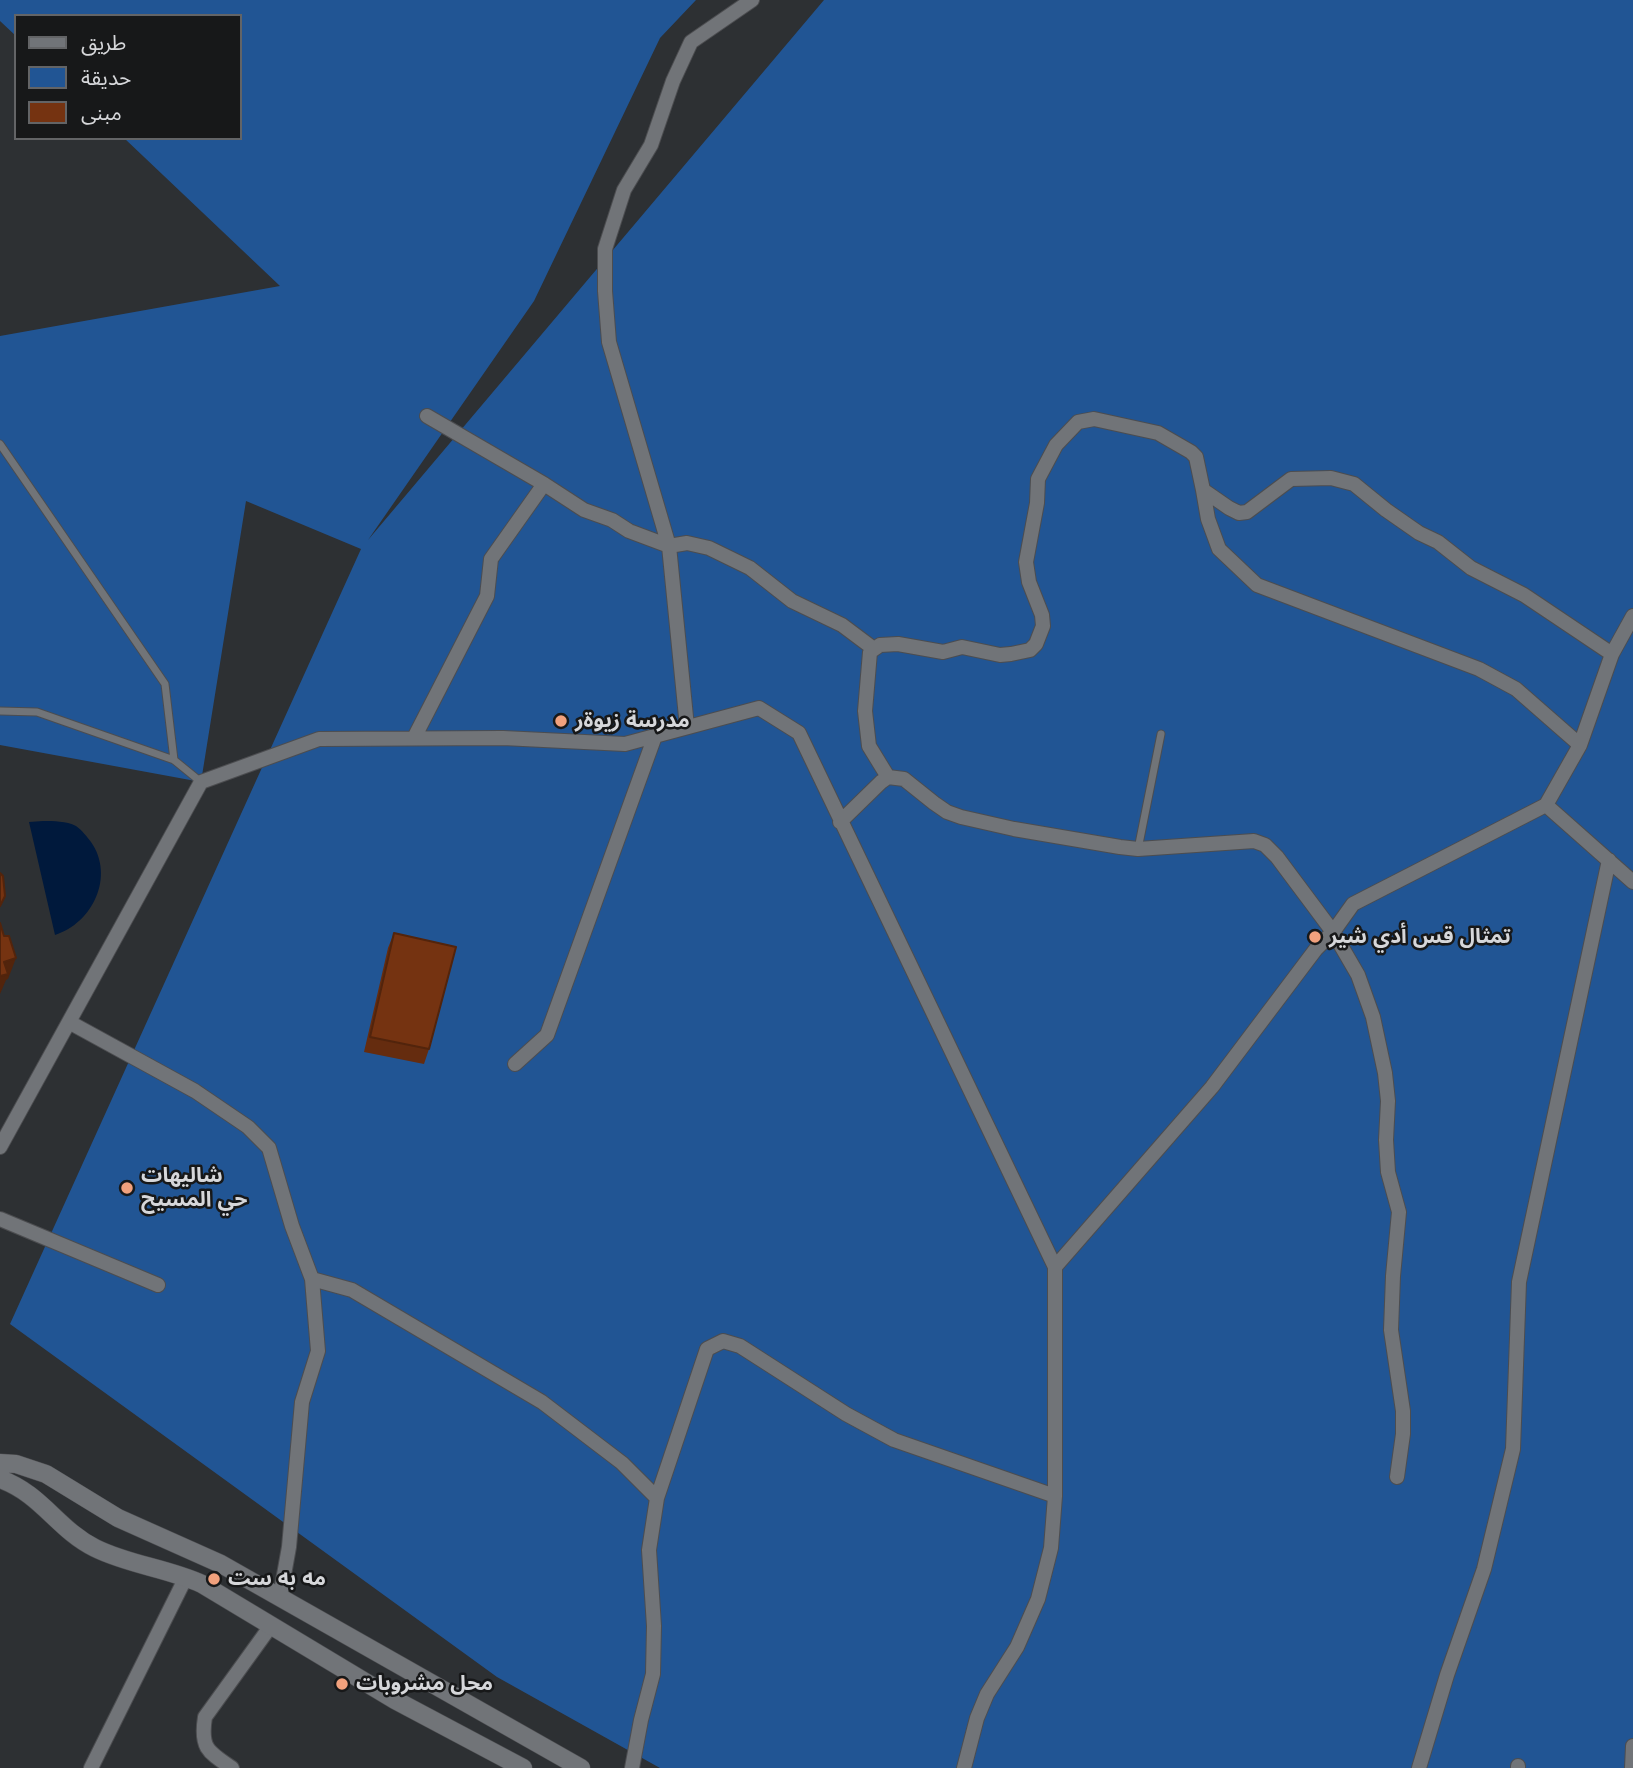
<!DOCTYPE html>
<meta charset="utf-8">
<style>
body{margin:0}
#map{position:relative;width:1633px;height:1768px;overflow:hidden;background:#2d3033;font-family:Montserrat,"Noto Sans Arabic",sans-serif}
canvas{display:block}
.legend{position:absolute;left:14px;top:14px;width:228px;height:126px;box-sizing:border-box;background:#171819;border:2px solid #636466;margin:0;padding:9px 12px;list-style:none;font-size:21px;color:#d6d7da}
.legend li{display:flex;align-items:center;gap:14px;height:35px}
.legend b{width:35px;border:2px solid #636466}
</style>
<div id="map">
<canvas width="1633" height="1768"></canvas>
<ul class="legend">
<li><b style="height:9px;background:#717478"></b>طريق</li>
<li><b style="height:19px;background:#215594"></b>حديقة</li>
<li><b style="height:19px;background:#753311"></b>مبنى</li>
</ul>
</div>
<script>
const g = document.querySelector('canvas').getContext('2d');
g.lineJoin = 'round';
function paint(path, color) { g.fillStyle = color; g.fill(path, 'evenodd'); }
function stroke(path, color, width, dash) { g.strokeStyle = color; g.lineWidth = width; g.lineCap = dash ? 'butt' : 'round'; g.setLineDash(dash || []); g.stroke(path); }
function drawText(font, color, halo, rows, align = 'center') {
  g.font = font + ' Montserrat,"Noto Sans Arabic",sans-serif'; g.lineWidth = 5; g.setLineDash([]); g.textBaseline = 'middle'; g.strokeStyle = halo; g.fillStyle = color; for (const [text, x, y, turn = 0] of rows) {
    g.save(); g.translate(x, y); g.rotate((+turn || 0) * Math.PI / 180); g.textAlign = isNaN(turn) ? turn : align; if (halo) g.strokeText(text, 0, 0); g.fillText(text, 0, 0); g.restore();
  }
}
paint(new Path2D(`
 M0 0H696L660 38 534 301 368 540 824 0H1633V1762L1629 1768H660L497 1677 10 1324 361 549 246 501 201 782 0 745V336L280 286 124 138H240V16H16V36L0 21Z`), '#215594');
paint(new Path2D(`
 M43 821C54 821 66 821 76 826 82 830 87 837 91 842 115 876 93 923 55 935L29 822Z`), '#00193c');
const service = new Path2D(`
 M0 444 165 684 174 760
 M0 711 37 712 174 760 201 782
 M1138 849 1161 734`);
const minor = new Path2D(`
 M427 416 544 484 584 510 612 520 629 531 669 546 687 543 709 548 750 568 792 601 842 625 874 649
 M1203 490 1208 519 1219 549 1257 585 1479 669 1516 689 1580 745
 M687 727 669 546 609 342 605 291V249L624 190 651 145 673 81 691 42 752 0
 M414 738 487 596 491 559 544 484
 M888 777 869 746 865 711 870 652 880 645 898 644 943 652 962 647 1000 655 1011 654 1030 650 1036 644 1043 626 1042 615 1029 582 1026 562 1037 503 1038 479 1056 445 1078 422 1094 419 1158 433 1191 452 1196 457 1203 490 1229 508 1239 513 1247 512 1291 479 1331 478 1354 484 1386 510 1419 533 1438 542 1471 568 1524 595 1612 654
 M1546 805 1633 882
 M840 822 881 782 888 777 904 779 934 803 947 812 961 817 1014 829 1120 847 1138 849 1254 841 1265 845 1277 857 1333 932 1358 975 1373 1017 1385 1073 1388 1101 1386 1140 1388 1172 1399 1212 1393 1276 1391 1330 1403 1411V1434L1397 1477
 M69 1022 195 1091 248 1127 269 1148 292 1226 312 1279 318 1351 302 1402 289 1547 280 1597
 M515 1064 547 1035 655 736
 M0 1147 201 782 319 739 503 738 625 744 759 708 799 733 1055 1267V1496L1051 1548 1038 1599 1017 1647 987 1694 977 1718 964 1768
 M0 1219 158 1285
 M1055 1267 1212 1087 1316 949 1333 932 1353 904 1546 805 1580 745 1612 654 1633 616
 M312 1279 352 1290 542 1402 622 1463 657 1498
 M1518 1766V1768
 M91 1768 186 1577
 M232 1768C208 1752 200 1748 205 1717L270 1627
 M632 1768 641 1720 653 1674 654 1626 649 1550 657 1498 707 1349 723 1341 740 1346 846 1414 894 1440 1055 1496
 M1419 1768 1447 1675 1484 1569 1513 1449 1519 1282 1609 860
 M1632 1768 1633 1746`);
const tertiary = new Path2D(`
 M0 1463 16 1464 46 1474 118 1518 221 1564 581 1768
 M0 1479C42 1494 57 1529 95 1548 129 1565 167 1568 202 1584L395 1700 523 1768`);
stroke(service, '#4c4d50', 9);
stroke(minor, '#4c4d50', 16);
stroke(tertiary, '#4c4d50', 19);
stroke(service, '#717478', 7);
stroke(minor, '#717478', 14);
stroke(tertiary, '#717478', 18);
paint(new Path2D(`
 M394 933 429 1049 424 1064 364 1052 388 948Z`), '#652c0f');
paint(new Path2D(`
 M16 958 8 979 6 980 0 994V974L4 962Z`), '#52240c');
const building = new Path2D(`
 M0 873 3 876 5 896 0 906Z
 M0 923 4 936H9L16 958 4 962 8 974 0 976Z
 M394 933 456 947 429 1049 370 1037Z`);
paint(building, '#753311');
stroke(building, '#52240c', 2);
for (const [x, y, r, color] of [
 [561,721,7,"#f1a17d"],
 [1315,937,7,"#f1a17d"],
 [127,1188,7,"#f1a17d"],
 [214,1579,7,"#f1a17d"],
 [342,1684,7,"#f1a17d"]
]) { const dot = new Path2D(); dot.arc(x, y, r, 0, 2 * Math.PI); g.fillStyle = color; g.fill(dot); stroke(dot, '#171819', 2.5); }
drawText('bold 21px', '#d6d7da', '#171819', [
 ["مدرسة زيوةر",575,721],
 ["تمثال قس أدي شير",1329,937],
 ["شاليهات",141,1176],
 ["حي المسيح",141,1200],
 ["مه به ست",228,1579],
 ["محل مشروبات",356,1684]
], 'left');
</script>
